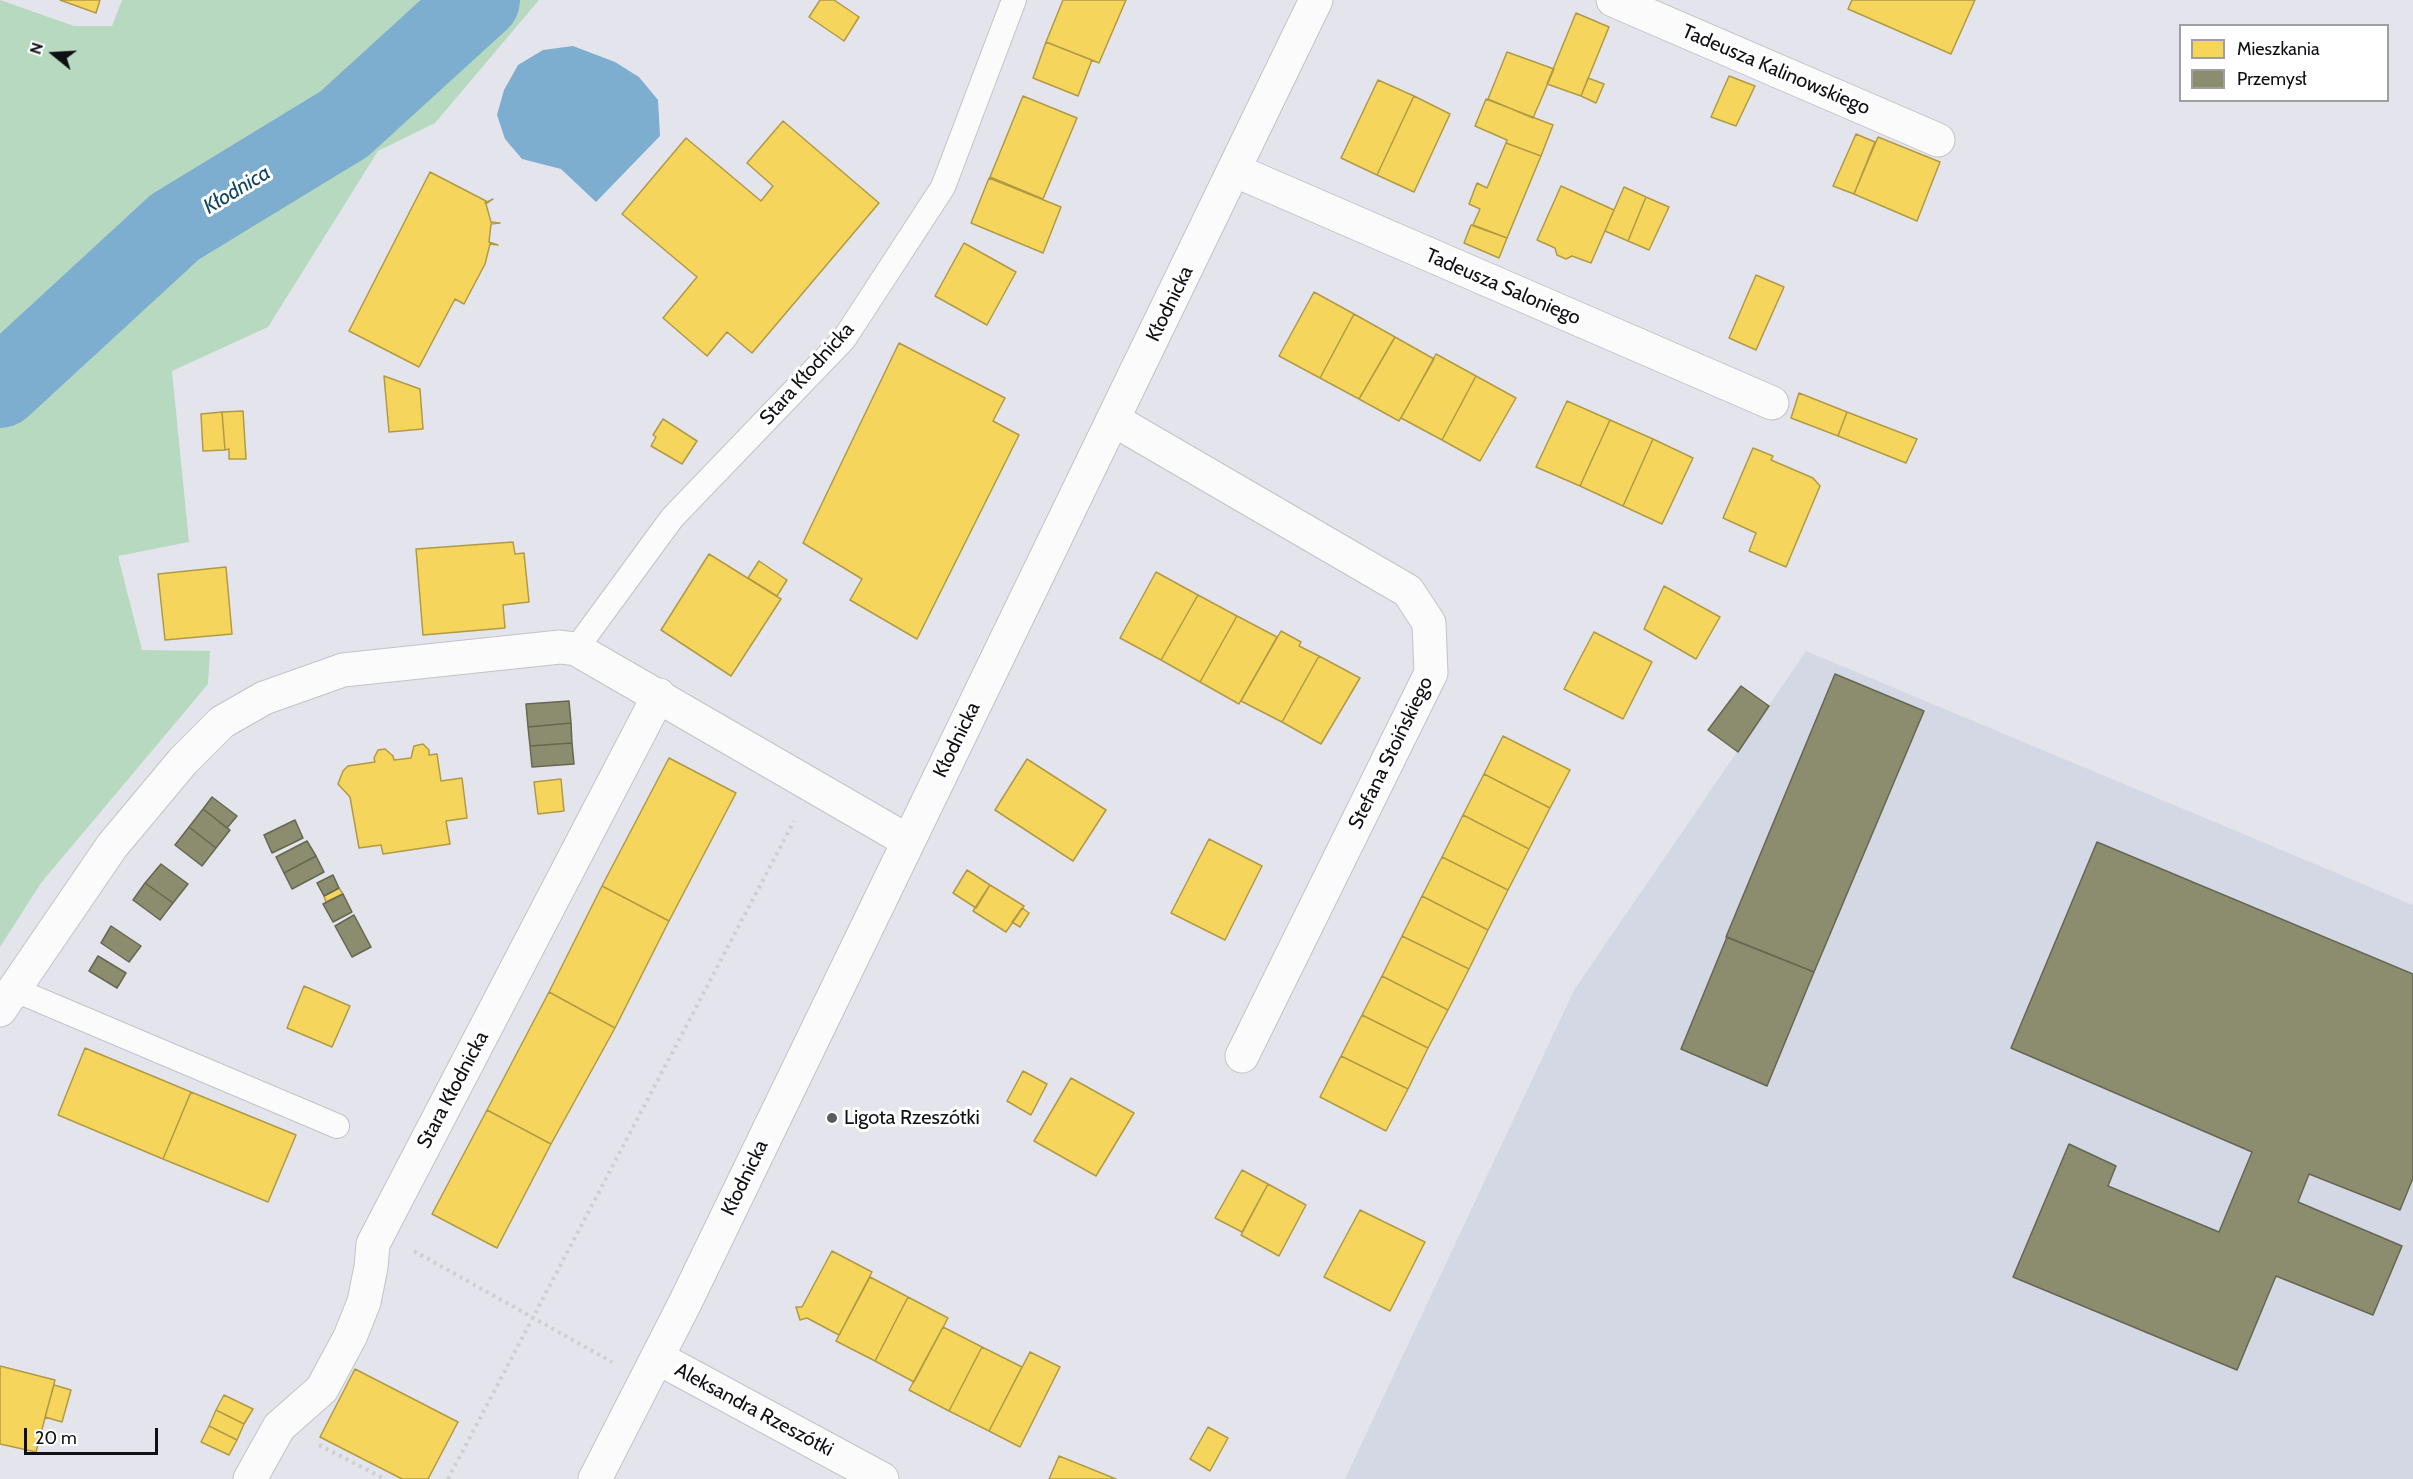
<!DOCTYPE html>
<meta charset="utf-8">
<style>
body{margin:0}
#map{position:relative;width:2413px;height:1479px;overflow:hidden;background:#e4e5ec;font-family:Cabin,sans-serif}
canvas{display:block}
.legend{position:absolute;left:2179px;top:24px;width:210px;height:78px;box-sizing:border-box;background:#fff;border:2px solid #9f9fa1;margin:0;padding:8px 10px;list-style:none;font-size:18px;color:#0f1014}
.legend li{display:flex;align-items:center;gap:12px;height:30px}
.legend b{width:30px;border:2px solid #9f9fa1}
.north{position:absolute;left:24px;top:24px;width:60px;height:60px;-webkit-text-stroke:4px #fff;paint-order:stroke;rotate:288deg;font-size:16px;font-weight:700;line-height:24px;text-align:center;color:#0f1014}
.north::after{content:'';display:block;margin:auto;width:21px;height:27px;background:#0f1014;clip-path:polygon(50% 0,100% 100%,50% 72%,0 100%)}
.scale{position:absolute;left:24px;top:1428px;width:134px;height:27px;box-sizing:border-box;border:3px solid #0f1014;border-top:0;padding-left:8px;font-size:18px;line-height:21px;white-space:nowrap;color:#0f1014;-webkit-text-stroke:4px #fff;paint-order:stroke}
</style>
<div id="map">
<canvas width="2413" height="1479"></canvas>
<ul class="legend">
<li><b style="height:16px;background:#f6d55c"></b>Mieszkania</li>
<li><b style="height:16px;background:#8c8c6e"></b>Przemysł</li>
</ul>
<div class="north">N</div>
<div class="scale">20 m</div>
</div>
<script>
const g = document.querySelector('canvas').getContext('2d');
g.lineJoin = 'round';
function paint(path, color) { g.fillStyle = color; g.fill(path, 'evenodd'); }
function stroke(path, color, width, dash) { g.strokeStyle = color; g.lineWidth = width; g.lineCap = dash ? 'butt' : 'round'; g.setLineDash(dash || []); g.stroke(path); }
function drawText(font, color, halo, rows, align = 'center') {
  g.font = font + ' Cabin,sans-serif'; g.lineWidth = 6; g.setLineDash([]); g.textBaseline = 'middle'; g.strokeStyle = halo; g.fillStyle = color; for (const [text, x, y, turn = 0] of rows) {
    g.save(); g.translate(x, y); g.rotate((+turn || 0) * Math.PI / 180); g.textAlign = isNaN(turn) ? turn : align; if (halo) g.strokeText(text, 0, 0); g.fillText(text, 0, 0); g.restore();
  }
}
paint(new Path2D(`
 M1806 651 2413 905V1479H1345L1574 990Z`), '#d4d8e4');
paint(new Path2D(`
 M0 0 74 26H112L122 0H539L435 123 378 151 268 327 172 371 189 542 118 556 142 650 210 651 208 684 41 883 0 947Z`), '#b6d9c0');
paint(new Path2D(`
 M573 46 615 62 639 77 658 100 660 136 596 202 561 169 522 159 505 139 497 115 504 90 518 65 543 50Z`), '#7daed0');
const homes = new Path2D(`
 M60 0H100L96 13Z
 M820 0H834L859 17 844 41 809 17Z
 M1063 0H1126L1099 63 1046 42Z
 M1852 0H1975L1951 54 1848 9Z
 M1576 13 1609 27 1581 96 1547 84Z
 M1046 42 1092 60 1078 96 1033 78Z
 M1507 52 1554 69 1533 118 1488 99Z
 M1729 76 1755 86 1736 126 1711 117Z
 M1588 78 1604 84 1596 103 1581 96Z
 M1378 80 1414 96 1377 175 1341 158Z
 M1023 96 1077 118 1043 199 990 177Z
 M1414 96 1450 114 1414 192 1377 175Z
 M1486 99 1553 125 1541 156 1506 143 1507 140 1475 126Z
 M783 121 879 203 752 353 727 332 707 356 663 318 697 277 622 214 686 138 761 201 773 186 747 163Z
 M1856 134 1875 142 1854 194 1833 186Z
 M1878 137 1940 162 1917 221 1854 194Z
 M1506 143 1541 156 1507 238 1473 225 1480 209 1469 204 1477 183 1487 188Z
 M430 172 486 201 485 203 493 199 486 204 491 222 500 223 491 224 489 242 498 245 490 244 485 264 464 304 455 299 419 367 349 331Z
 M989 178 1061 207 1043 253 971 223Z
 M1561 186 1614 210 1591 263 1572 256 1566 259 1557 255 1555 248 1537 240Z
 M1624 187 1646 197 1628 241 1605 231Z
 M1646 197 1669 207 1649 250 1628 241Z
 M1471 225 1507 238 1499 258 1464 243Z
 M964 243 1016 272 987 325 935 296Z
 M1756 275 1784 287 1756 350 1729 338Z
 M1314 292 1354 314 1320 378 1279 356Z
 M1354 314 1395 337 1359 399 1320 378Z
 M1395 337 1434 359 1399 421 1359 399Z
 M899 343 1005 398 993 421 1019 435 917 639 850 600 862 579 803 543Z
 M1436 354 1476 376 1442 440 1401 418Z
 M384 376 420 389 423 429 389 432Z
 M1476 376 1516 398 1480 461 1442 440Z
 M1799 393 1847 412 1838 436 1791 418Z
 M1567 401 1610 420 1580 486 1536 467Z
 M243 411 246 459H229V449L225 450 222 412Z
 M222 412 225 450 203 451 201 414Z
 M1847 412 1917 439 1906 463 1838 436Z
 M663 419 697 441 682 464 651 446 656 437 653 435Z
 M1610 420 1653 439 1623 506 1580 486Z
 M1653 439 1693 458 1662 524 1623 506Z
 M1753 448 1773 456 1771 460 1813 478 1820 486 1786 567 1749 551 1756 533 1723 518Z
 M513 542 515 554 524 553 529 602 503 605 505 628 423 635 416 549Z
 M709 554 781 599 731 676 661 630Z
 M759 561 787 580 777 596 748 578Z
 M226 567 232 634 165 640 158 574Z
 M1156 572 1198 595 1161 660 1120 638Z
 M1664 586 1720 617 1696 659 1644 629Z
 M1198 595 1237 616 1200 682 1161 660Z
 M1237 616 1277 637 1239 704 1200 682Z
 M1281 631 1301 642 1299 646 1319 656 1282 722 1241 701Z
 M1594 632 1652 662 1623 719 1564 689Z
 M1319 656 1360 678 1321 744 1282 722Z
 M1503 736 1570 770 1550 808 1484 774Z
 M423 744 429 750V755L437 754 441 781 462 778 467 818 446 821 450 844 383 854 381 845 359 848 350 797 338 784 343 771 348 766 375 762 374 758 378 750 385 749 393 756 394 760 411 758 414 746Z
 M669 758 736 793 669 921 602 886Z
 M1027 759 1106 810 1073 861 995 810Z
 M1484 774 1550 808 1529 849 1463 815Z
 M561 779 564 811 538 814 534 782Z
 M1463 815 1529 849 1508 890 1442 857Z
 M1209 839 1262 866 1225 940 1171 913Z
 M1442 857 1508 890 1488 930 1422 896Z
 M967 870 990 885 976 908 953 893Z
 M990 885 1024 906 1006 932 973 911Z
 M602 886 669 921 615 1028 549 992Z
 M339 888 343 894 326 902 324 896Z
 M1422 896 1488 930 1469 969 1402 936Z
 M1022 908 1029 913 1020 927 1012 922Z
 M1402 936 1469 969 1448 1010 1382 976Z
 M1382 976 1448 1010 1428 1048 1362 1015Z
 M304 986 350 1006 332 1047 287 1028Z
 M549 992 615 1028 551 1144 487 1110Z
 M1362 1015 1428 1048 1408 1089 1341 1056Z
 M85 1048 191 1092 163 1159 58 1115Z
 M1341 1056 1408 1089 1386 1131 1320 1097Z
 M1023 1071 1047 1084 1031 1115 1007 1101Z
 M1071 1078 1134 1113 1096 1176 1034 1141Z
 M191 1092 296 1135 268 1202 163 1159Z
 M487 1110 551 1144 497 1248 432 1214Z
 M1242 1170 1268 1184 1242 1232 1215 1218Z
 M1268 1184 1306 1205 1279 1256 1241 1235Z
 M1360 1210 1425 1242 1390 1311 1324 1277Z
 M832 1251 872 1272 839 1335 807 1318 800 1320 796 1307H802Z
 M870 1277 908 1297 875 1361 836 1341Z
 M908 1297 948 1318 914 1382 875 1361Z
 M943 1327 982 1347 949 1411 909 1390Z
 M982 1347 1022 1367 989 1431 949 1411Z
 M1030 1352 1060 1367 1020 1447 989 1431Z
 M0 1366 55 1380 36 1452 0 1444Z
 M355 1369 458 1422 428 1479H402L320 1437Z
 M54 1385 71 1390 62 1422 45 1417Z
 M224 1395 253 1409 244 1424 216 1410Z
 M216 1410 244 1424 237 1440 209 1426Z
 M209 1426 237 1440 229 1455 201 1442Z
 M1208 1427 1228 1438 1210 1471 1190 1459Z
 M1059 1456 1116 1479H1049Z`);
paint(homes, '#f6d55c');
stroke(homes, '#b19a46', 1.5);
const industry = new Path2D(`
 M1835 674 1924 711 1814 972 1726 937Z
 M1741 686 1769 706 1738 752 1708 730Z
 M569 701 571 723 528 727 526 704Z
 M571 723 572 743 530 746 528 727Z
 M572 743 574 764 532 767 530 746Z
 M212 797 237 816 227 828 203 809Z
 M203 809 230 830 216 848 189 827Z
 M295 820 303 838 272 853 264 835Z
 M189 827 216 848 202 866 175 845Z
 M307 841 316 856 284 873 276 857Z
 M2097 842 2413 974V1178L2400 1210 2309 1174 2298 1202 2402 1246 2373 1315 2276 1276 2237 1370 2013 1277 2069 1144 2116 1166 2108 1186 2219 1232 2252 1152 2011 1048Z
 M316 856 324 872 292 889 284 873Z
 M161 864 188 884 173 903 145 883Z
 M333 875 339 888 324 896 317 883Z
 M145 883 173 903 160 920 133 900Z
 M343 894 352 912 333 922 323 904Z
 M354 915 371 947 352 957 335 926Z
 M111 926 141 946 129 962 101 943Z
 M1727 937 1814 972 1767 1086 1681 1049Z
 M98 956 126 973 117 988 89 971Z`);
paint(industry, '#8c8c6e');
stroke(industry, '#666753', 1.5);
stroke(new Path2D(`
 M0 388 175 227 344 124 480 0`), '#7daed0', 80);
const lane = new Path2D(`
 M576 649 672 518 844 339 943 187 1014 0
 M13 989 337 1126`);
const street = new Path2D(`
 M1613 0 1938 140
 M1234 170 1772 403
 M1114 420 1408 591 1429 623 1431 673 1242 1056
 M0 1010 112 846 183 761 222 722 264 698 343 670 560 647 576 649 908 841
 M658 1358 882 1479
 M250 1479 279 1427 322 1389 350 1337 364 1302 371 1267 373 1244 659 695`);
const secondary = new Path2D(`
 M595 1479 685 1303 1316 0`);
stroke(lane, '#c2c3c8', 26);
stroke(street, '#c2c3c8', 35);
stroke(secondary, '#c2c3c8', 35);
stroke(new Path2D(`
 M414 1251 612 1362
 M319 1445 385 1479
 M448 1479 794 821`), '#cecfd1', 4, [3, 4.5]);
stroke(lane, '#fbfbfc', 24);
stroke(street, '#fbfbfc', 33);
stroke(secondary, '#fbfbfc', 33);
for (const [x, y, r, color] of [
 [832,1118,6,"#5a5b60"]
]) { const dot = new Path2D(); dot.arc(x, y, r, 0, 2 * Math.PI); g.fillStyle = color; g.fill(dot); stroke(dot, '#fff', 2); }
drawText('20px', '#0f1014', '#fff', [
 ["Tadeusza Kalinowskiego",1776,70,23],
 ["Tadeusza Saloniego",1503,287,23],
 ["Kłodnicka",1170,304,-64],
 ["Stara Kłodnicka",807,374,-48],
 ["Kłodnicka",957,740,-64],
 ["Stefana Stoińskiego",1391,753,-64],
 ["Stara Kłodnicka",453,1090,-62],
 ["Kłodnicka",745,1178,-64],
 ["Aleksandra Rzeszótki",754,1410,28]
]);
drawText('20px', '#0f1014', '#fff', [
 ["Ligota Rzeszótki",844,1118]
], 'left');
drawText('italic 21px', '#0f4666', '#fff', [
 ["Kłodnica",237,190,-31]
]);
</script>
